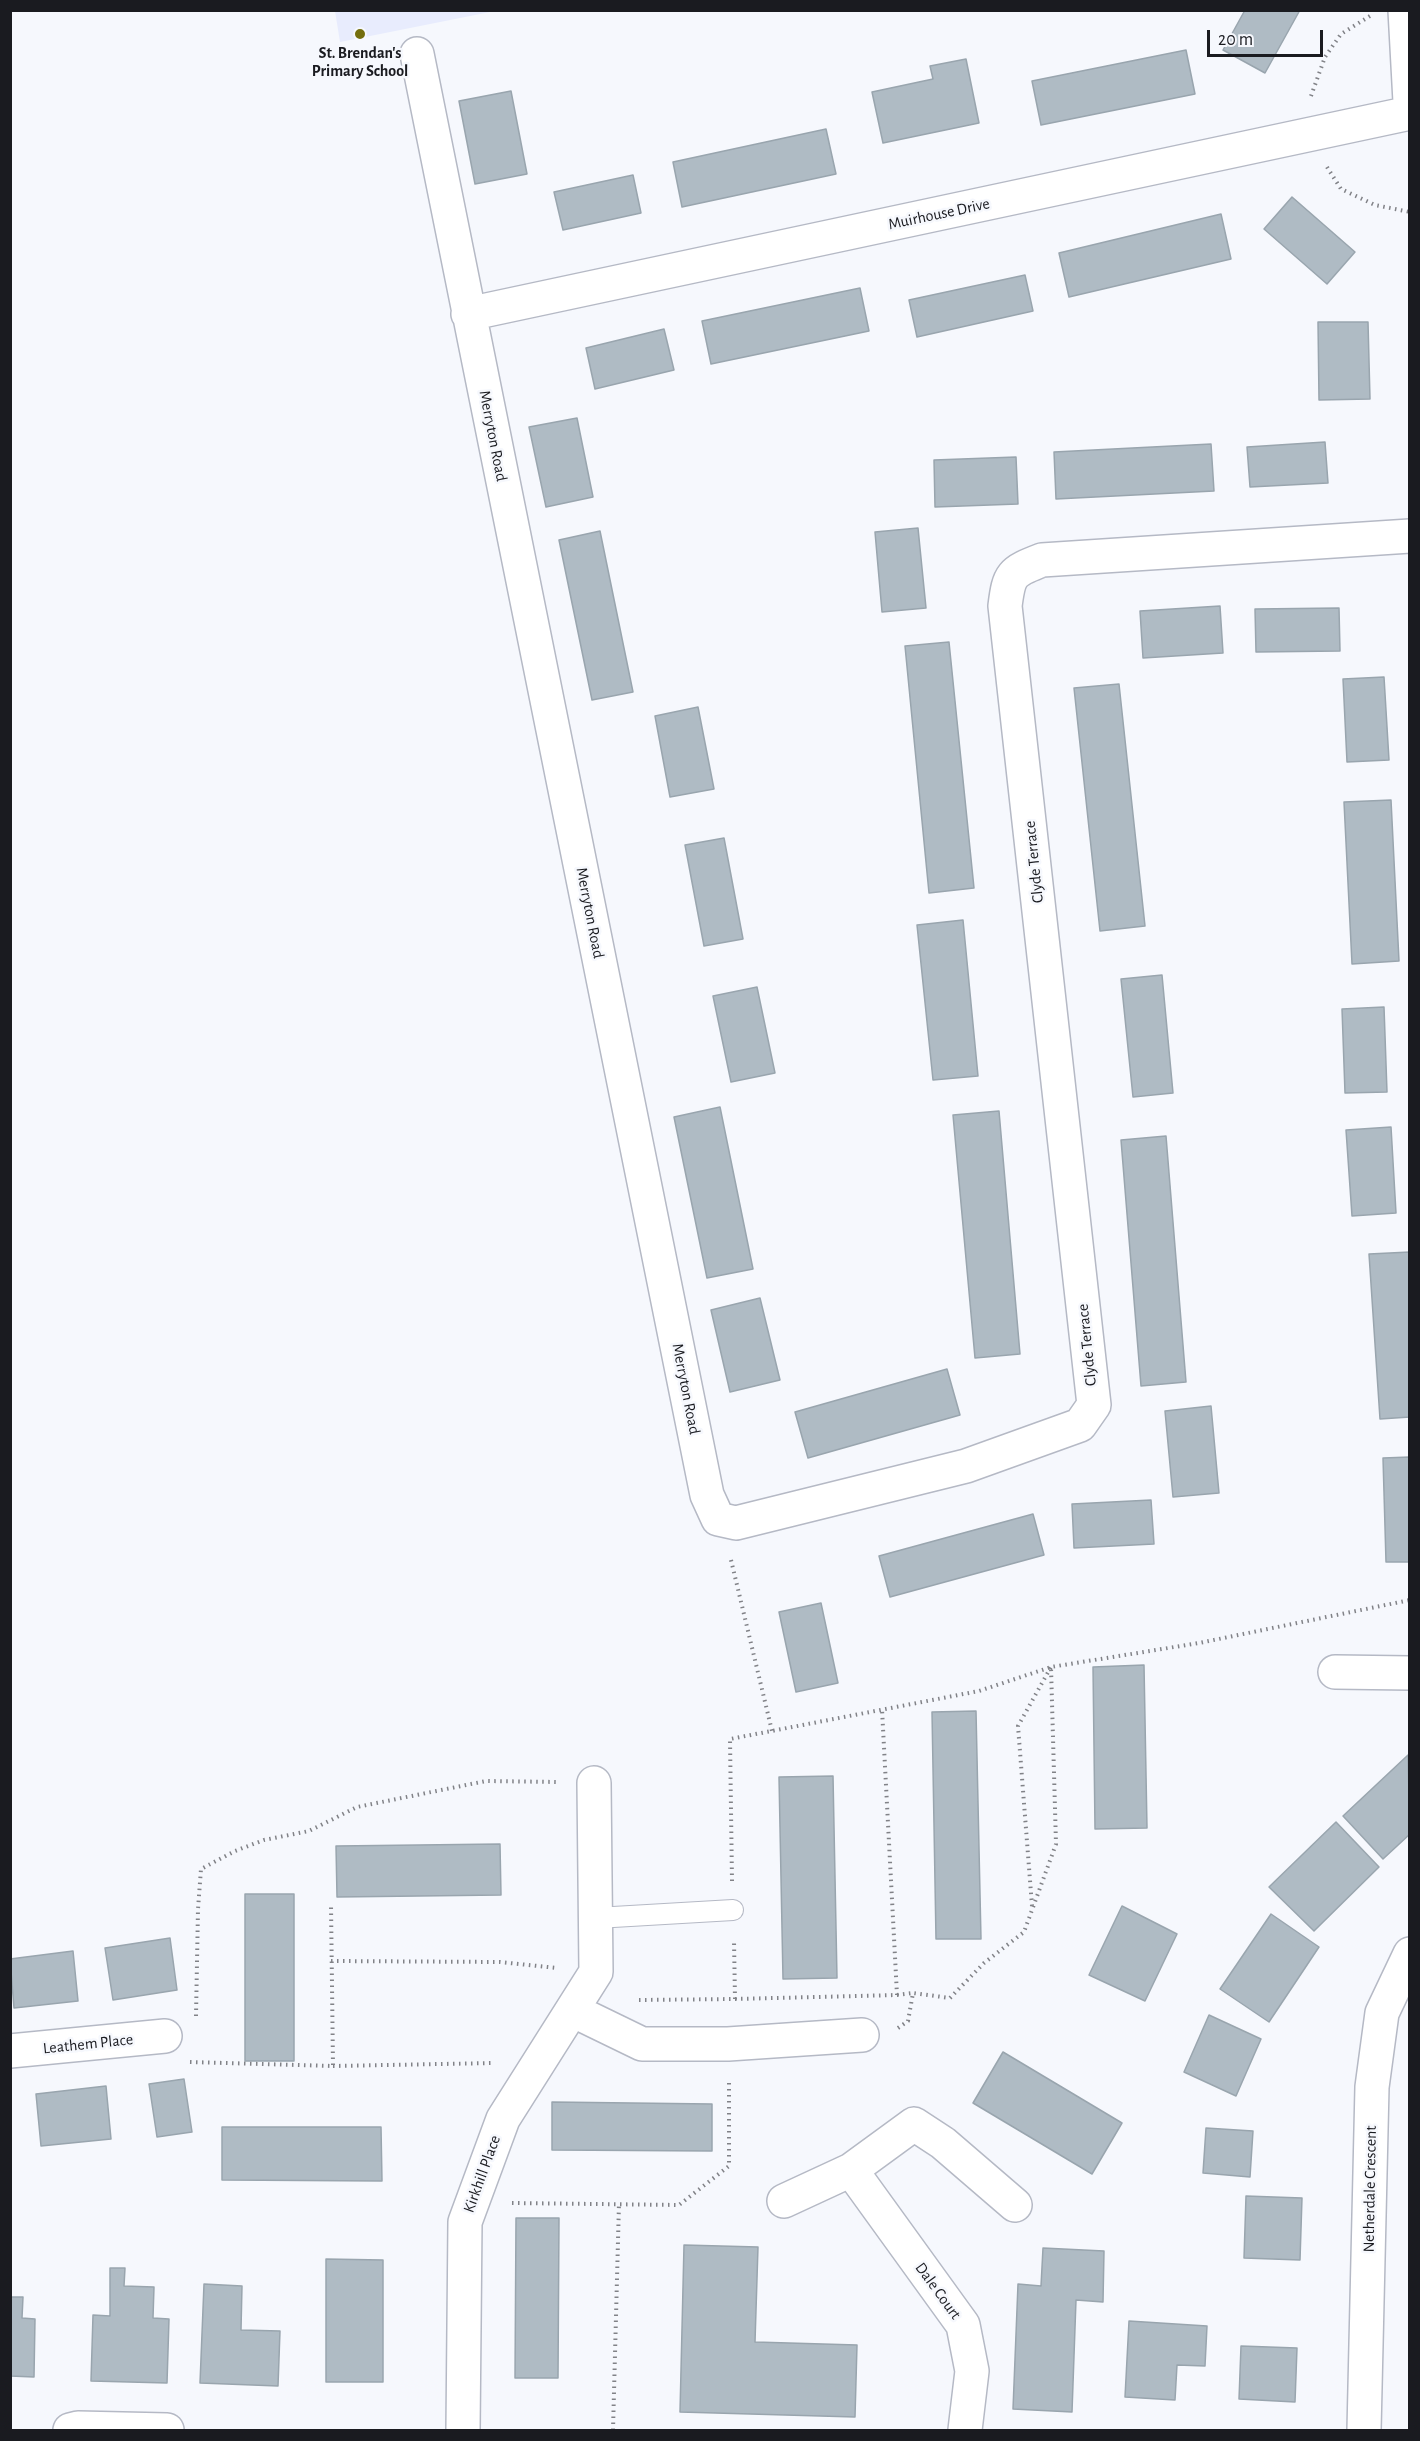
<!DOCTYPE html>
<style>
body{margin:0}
#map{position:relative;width:1420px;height:2441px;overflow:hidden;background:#f6f8fd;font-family:"Alegreya Sans",sans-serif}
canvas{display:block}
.frame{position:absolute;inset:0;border:12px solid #1a1b20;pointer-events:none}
.scale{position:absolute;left:1207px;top:30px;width:116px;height:27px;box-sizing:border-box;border:3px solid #1a1b20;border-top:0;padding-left:8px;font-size:18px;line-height:21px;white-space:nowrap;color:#1a1b20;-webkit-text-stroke:4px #f6f8fd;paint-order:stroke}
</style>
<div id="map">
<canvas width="1420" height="2441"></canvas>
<div class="frame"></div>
<div class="scale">20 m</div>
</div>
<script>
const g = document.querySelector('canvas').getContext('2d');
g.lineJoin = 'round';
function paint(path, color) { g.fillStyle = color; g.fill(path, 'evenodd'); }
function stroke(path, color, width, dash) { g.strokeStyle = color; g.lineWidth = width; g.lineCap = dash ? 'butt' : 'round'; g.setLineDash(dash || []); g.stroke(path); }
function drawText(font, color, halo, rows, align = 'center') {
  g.font = font + ' "Alegreya Sans",sans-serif'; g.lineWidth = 5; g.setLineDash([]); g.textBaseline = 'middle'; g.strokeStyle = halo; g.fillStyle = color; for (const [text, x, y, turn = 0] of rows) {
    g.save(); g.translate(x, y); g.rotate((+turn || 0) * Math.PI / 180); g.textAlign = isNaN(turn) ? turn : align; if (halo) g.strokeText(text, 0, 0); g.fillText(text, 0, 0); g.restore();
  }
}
paint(new Path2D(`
 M335 11V10L495 11 340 42Z`), '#e8ecfd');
const building = new Path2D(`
 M1245 10H1300L1265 73 1223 50Z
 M1186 50 1195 94 1041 125 1032 81Z
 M966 59 979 123 883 143 872 92 933 79 930 66Z
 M511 91 527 174 475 184 459 101Z
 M826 129 836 174 682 207 673 162Z
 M633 175 641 213 563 230 554 192Z
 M1292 197 1355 252 1327 284 1264 229Z
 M1221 214 1231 259 1069 297 1059 253Z
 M1025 275 1033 311 917 337 909 300Z
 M860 288 869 331 711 364 702 321Z
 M1318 322H1368L1370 399 1319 400Z
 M664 329 674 370 595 389 586 348Z
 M577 418 593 497 546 507 529 427Z
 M1325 442 1328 483 1250 487 1247 447Z
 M1211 444 1214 491 1056 499 1054 452Z
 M1016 457 1018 504 935 507 934 460Z
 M918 528 926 608 882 612 875 532Z
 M600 531 633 692 592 700 559 540Z
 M1220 606 1223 653 1143 658 1140 611Z
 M1339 608 1340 651 1256 652 1255 609Z
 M949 642 974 888 929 893 905 646Z
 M1384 677 1389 760 1347 762 1343 679Z
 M1119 684 1145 926 1100 931 1074 688Z
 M698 707 714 789 670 797 655 716Z
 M1391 800 1399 961 1352 964 1344 802Z
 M724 838 743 939 704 946 685 845Z
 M963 920 978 1076 933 1080 917 925Z
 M1162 975 1173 1093 1133 1097 1121 979Z
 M757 987 775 1073 731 1082 713 996Z
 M1384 1007 1387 1092 1345 1093 1342 1009Z
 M720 1107 753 1269 707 1278 674 1117Z
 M999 1111 1020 1354 975 1358 953 1115Z
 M1391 1127 1396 1213 1352 1216 1346 1130Z
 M1166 1136 1186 1382 1141 1386 1121 1140Z
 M1410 1252V1417L1380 1419 1369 1254Z
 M760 1298 780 1380 730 1392 711 1310Z
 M947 1369 960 1415 808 1458 795 1412Z
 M1211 1406 1219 1493 1173 1497 1165 1411Z
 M1410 1457V1562H1386L1383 1458Z
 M1151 1500 1154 1544 1074 1548 1072 1504Z
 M1033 1514 1044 1555 890 1597 879 1556Z
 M821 1603 838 1683 796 1692 779 1612Z
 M1144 1665 1147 1828 1095 1829 1093 1667Z
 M976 1711 981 1939H936L932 1712Z
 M1408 1755 1410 1834 1383 1859 1343 1816Z
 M833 1776 837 1978 783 1979 779 1777Z
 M1336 1822 1379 1867 1314 1931 1269 1887Z
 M500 1844 501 1895 337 1897 336 1846Z
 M245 1894H294V2061H245Z
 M1122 1906 1177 1934 1145 2001 1089 1975Z
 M1271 1914 1319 1947 1269 2022 1220 1989Z
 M170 1938 177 1990 113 2000 105 1948Z
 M73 1951 78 2001 14 2008 10 1959Z
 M1209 2015 1261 2039 1236 2096 1184 2072Z
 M1003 2052 1122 2123 1092 2174 973 2103Z
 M184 2079 192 2132 157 2137 149 2084Z
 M106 2086 111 2139 41 2146 36 2094Z
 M552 2102 712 2104V2151L552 2150Z
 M222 2127H381L382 2181 222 2180Z
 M1206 2128 1253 2131 1250 2177 1203 2173Z
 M1246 2196 1302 2198 1300 2260 1244 2258Z
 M516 2218H559L558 2378H515Z
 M684 2245 758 2247 755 2342 857 2345 855 2417 680 2412Z
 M1043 2248 1104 2251 1103 2302 1076 2300 1072 2412 1013 2409 1018 2284 1041 2286Z
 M326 2259 383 2260V2382H326Z
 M110 2268H125L124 2286 154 2287 153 2318 169 2319 167 2383 91 2381 93 2315 110 2316Z
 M204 2284 242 2286 241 2330 280 2331 278 2386 200 2383Z
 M10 2297H23L22 2318 35 2319 34 2377 10 2376Z
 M1129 2321 1207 2326 1205 2366 1177 2365 1175 2400 1125 2397Z
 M1241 2346 1297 2348 1295 2402 1239 2399Z`);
paint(building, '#afbbc4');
stroke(building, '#99a5ae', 1.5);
const service = new Path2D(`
 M596 1918 733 1910`);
const minor = new Path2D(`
 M1405 10 1410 102
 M417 54 707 1495 718 1519 736 1523 966 1466 1080 1425 1094 1405 1005 606C1009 574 1011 572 1042 560L1410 536
 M468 314 1410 113
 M1335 1672 1410 1673
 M572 2010 642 2044H728L862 2035
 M10 2051 165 2036
 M851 2170 963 2325 972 2371 965 2430
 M784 2201 851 2170 914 2124 943 2143 1015 2205
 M70 2430 78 2428 167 2430
 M463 2430 465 2222 503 2119 596 1972 594 1783
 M1364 2430 1372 2087 1382 2013 1410 1954`);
stroke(service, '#b5b9c5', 22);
stroke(minor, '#b5b9c5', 36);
stroke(new Path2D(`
 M1311 96 1325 57 1341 34 1370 16
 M1327 167 1341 189 1375 205 1410 212
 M731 1560 772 1731
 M732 1881 730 1739 979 1691 1051 1667 1199 1643 1410 1600
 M1032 1906 1018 1726 1051 1667
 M331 1961 500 1962 557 1968
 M897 1995 913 1993
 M735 1999 897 1995 882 1709
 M639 2000 735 1999 734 1940
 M196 2016 198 1909 201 1869 235 1851 264 1840 309 1831 357 1807 486 1781 558 1782
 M898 2028 908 2021 913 1993 950 1998 984 1963 1024 1932 1056 1844 1051 1667
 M190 2062 333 2066 331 1905
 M333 2066 494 2063
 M512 2203 679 2205 729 2166V2081
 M613 2430 619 2203`), '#818287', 4, [1.5, 4.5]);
stroke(service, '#fff', 20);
stroke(minor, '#fff', 33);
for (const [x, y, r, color] of [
 [360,34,6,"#746e0e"]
]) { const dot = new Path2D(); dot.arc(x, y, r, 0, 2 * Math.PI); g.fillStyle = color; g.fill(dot); stroke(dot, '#f6f8fd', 2); }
drawText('bold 16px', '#1a1b20', '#f6f8fd', [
 ["St. Brendan's",360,53],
 ["Primary School",360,71]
]);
drawText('16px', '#1a1b20', '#f6f8fd', [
 ["Muirhouse Drive",939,214,-12],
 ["Merryton Road",493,436,79],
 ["Clyde Terrace",1034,862,-96],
 ["Merryton Road",590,913,79],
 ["Clyde Terrace",1087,1345,-96],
 ["Merryton Road",686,1389,79],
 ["Leathem Place",88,2044,-6],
 ["Kirkhill Place",482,2174,-70],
 ["Netherdale Crescent",1370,2189,-89],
 ["Dale Court",938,2291,54]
]);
</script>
